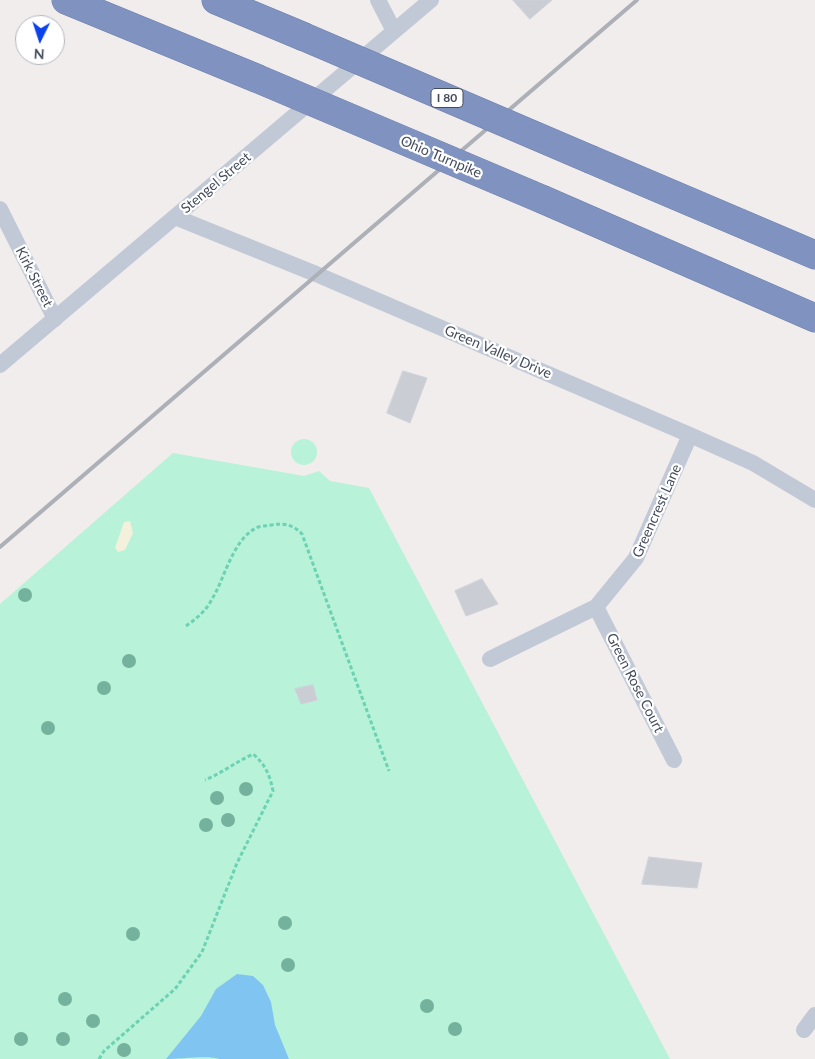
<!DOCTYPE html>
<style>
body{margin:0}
#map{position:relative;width:815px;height:1059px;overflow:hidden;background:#f0edec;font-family:Lato,sans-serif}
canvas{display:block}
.north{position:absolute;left:15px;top:15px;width:50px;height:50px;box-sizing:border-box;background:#fff;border:1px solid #b4b7be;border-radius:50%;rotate:184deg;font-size:14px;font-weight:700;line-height:20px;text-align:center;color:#444c5c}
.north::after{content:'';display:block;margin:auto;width:18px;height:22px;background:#0b42eb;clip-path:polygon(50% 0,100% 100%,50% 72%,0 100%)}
</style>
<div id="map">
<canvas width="815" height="1059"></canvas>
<div class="north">N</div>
</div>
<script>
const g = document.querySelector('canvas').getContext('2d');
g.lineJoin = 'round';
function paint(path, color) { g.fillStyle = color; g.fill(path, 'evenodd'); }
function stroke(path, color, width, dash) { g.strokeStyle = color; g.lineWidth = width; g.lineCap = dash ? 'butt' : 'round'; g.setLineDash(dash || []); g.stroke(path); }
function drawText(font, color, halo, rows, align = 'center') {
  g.font = font + ' Lato,sans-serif'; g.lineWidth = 4.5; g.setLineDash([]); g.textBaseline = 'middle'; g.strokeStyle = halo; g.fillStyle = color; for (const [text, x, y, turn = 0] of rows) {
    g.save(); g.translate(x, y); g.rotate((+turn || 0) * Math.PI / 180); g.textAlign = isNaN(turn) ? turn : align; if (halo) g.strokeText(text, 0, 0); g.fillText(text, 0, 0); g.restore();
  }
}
paint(new Path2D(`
 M291 452a13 13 0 1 1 26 0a13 13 0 1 1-26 0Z
 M173 453 304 476 319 471 330 481 369 488 670 1059H0V604Z`), '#b7f2d9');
paint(new Path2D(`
 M130 521 133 533 125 550 118 552 115 548 124 522Z`), '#f3f0db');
paint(new Path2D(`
 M237 974 253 976 263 985 271 1002 275 1025 289 1059H219C211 1055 178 1059 166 1059L201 1016 216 989Z`), '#80c5f2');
const building = new Path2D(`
 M513 0H552L530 19Z
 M403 371 427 378 410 423 387 413Z
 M482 579 498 604 466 616 455 591Z
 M313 685 317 700 301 704 295 689Z
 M649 857 702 863 697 888 642 884Z`);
paint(building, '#cbcdd5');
stroke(building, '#d0d1d9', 1);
const highway = new Path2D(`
 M66 0 256 78
 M216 0 302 36
 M592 160 815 255
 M544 200 815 318`);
stroke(highway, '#6b7eac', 29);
stroke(new Path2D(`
 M186 626C196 619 206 611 212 599 225 578 232 541 256 528 260 526 266 526 271 525 284 523 292 524 302 534L389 771
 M99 1059 104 1051 175 989 202 952 237 863 273 791C270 775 265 764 253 754 236 762 222 773 205 780`), '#6cd2b3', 3, [4, 2.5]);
stroke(new Path2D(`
 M378 0 394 31
 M0 209 55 319
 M175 217 316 274 690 435 753 463 815 500
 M0 365 431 0
 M596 607 674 760
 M490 659 596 607 636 558 690 435
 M804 1030 815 1015`), '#c2c9d6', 16);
stroke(highway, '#8093c0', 28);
stroke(new Path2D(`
 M0 547 637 0`), '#aeb0b8', 4);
const highwayBridge = new Path2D(`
 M302 36 592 160
 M256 78 544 200`);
stroke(highwayBridge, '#6b7eac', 29, []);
stroke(highwayBridge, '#8093c0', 28);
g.fillStyle = '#75b29e';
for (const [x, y] of [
 [25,595],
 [129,661],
 [104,688],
 [48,728],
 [246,789],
 [217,798],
 [228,820],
 [206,825],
 [285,923],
 [133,934],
 [288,965],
 [65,999],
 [427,1006],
 [93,1021],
 [455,1029],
 [21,1039],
 [63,1039],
 [124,1050]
]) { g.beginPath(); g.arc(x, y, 7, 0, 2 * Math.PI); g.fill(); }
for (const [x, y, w] of [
 [447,98,32]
]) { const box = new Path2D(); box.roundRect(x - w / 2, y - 9.5, w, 19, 4); g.fillStyle = '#fff'; g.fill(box); stroke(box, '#444c5c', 1); }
drawText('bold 12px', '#444c5c', null, [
 ["I 80",447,98]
]);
drawText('14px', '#444c5c', '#fff', [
 ["Ohio Turnpike",441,157,23],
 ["Stengel Street",216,183,-40],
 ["Kirk Street",34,277,63],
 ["Green Valley Drive",498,352,23],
 ["Greencrest Lane",657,511,-66],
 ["Green Rose Court",635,683,63]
]);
</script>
